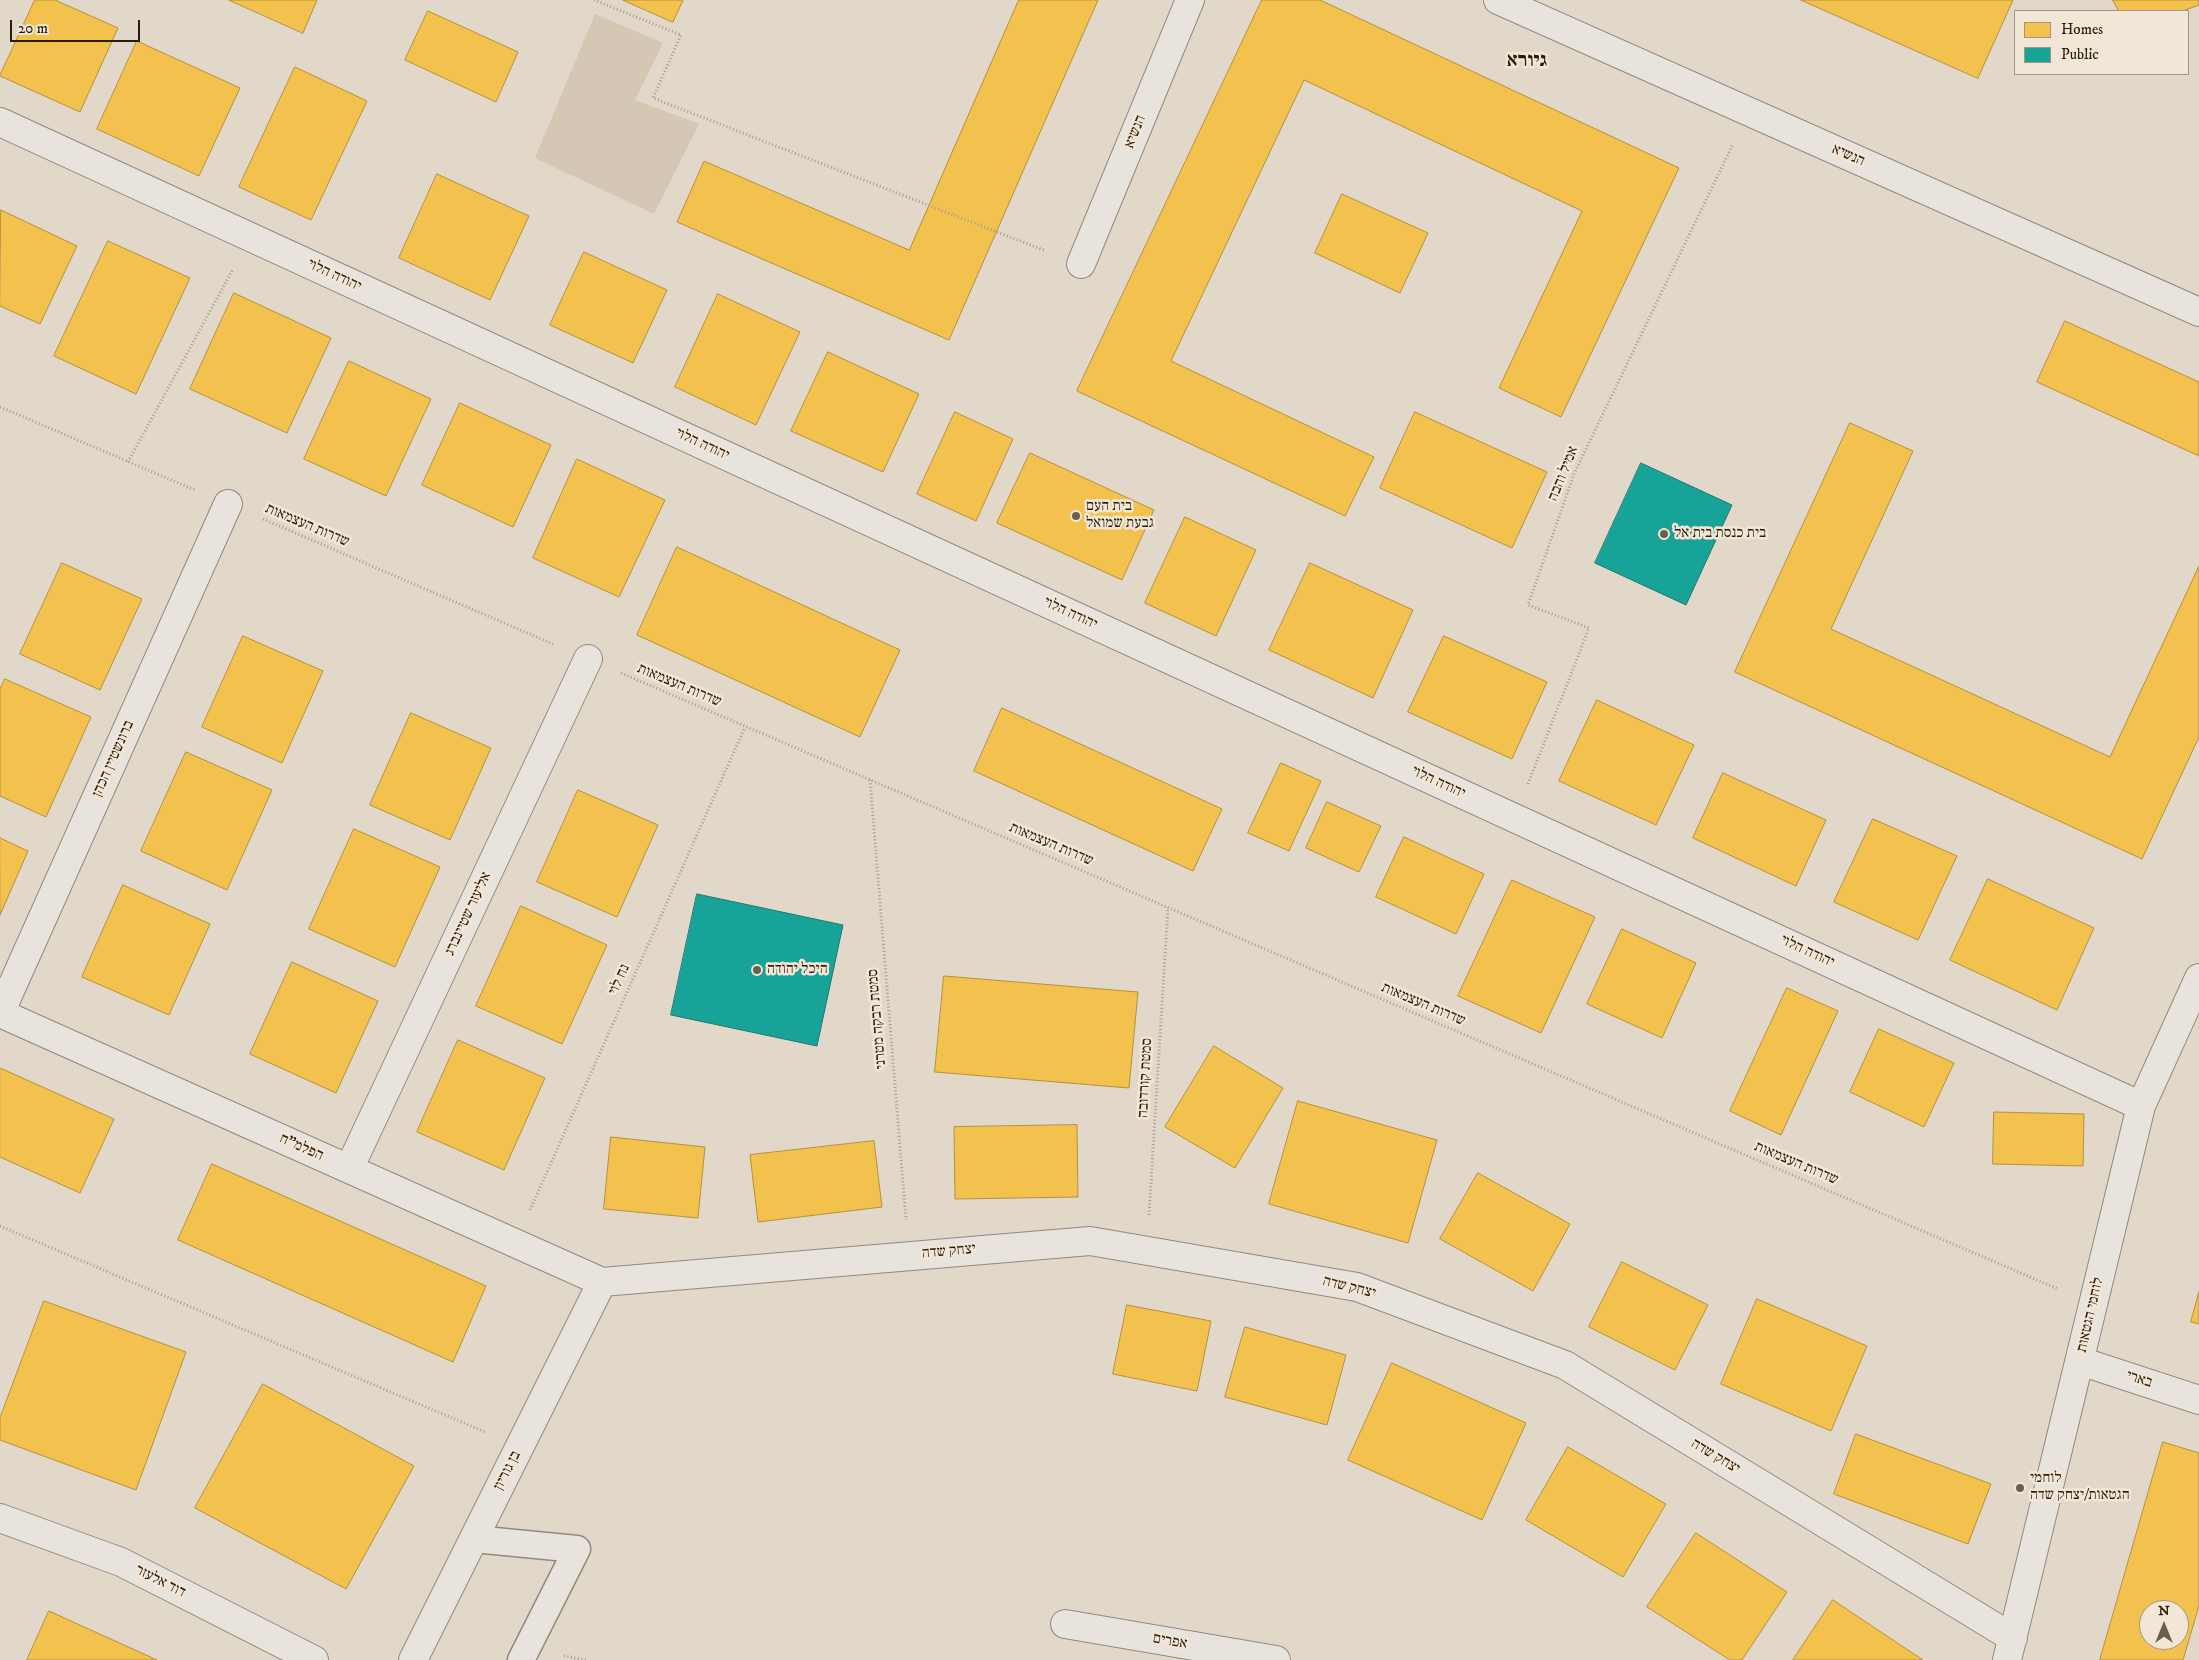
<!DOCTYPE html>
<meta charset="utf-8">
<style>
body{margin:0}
#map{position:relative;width:2199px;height:1660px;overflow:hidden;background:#e1d8ca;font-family:"IM FELL DW Pica",serif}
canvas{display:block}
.legend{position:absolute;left:2014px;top:10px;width:175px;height:65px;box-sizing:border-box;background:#f2e6d6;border:1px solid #a29583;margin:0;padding:6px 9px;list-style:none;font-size:15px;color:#2b1c07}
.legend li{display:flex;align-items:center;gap:10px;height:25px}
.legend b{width:25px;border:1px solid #a29583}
.north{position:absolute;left:2139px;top:1600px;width:50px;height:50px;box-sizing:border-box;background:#f2e6d6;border:1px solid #a29583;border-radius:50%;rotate:0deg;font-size:14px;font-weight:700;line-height:20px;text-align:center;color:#2b1c07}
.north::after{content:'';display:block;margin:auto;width:18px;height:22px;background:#6b5e4b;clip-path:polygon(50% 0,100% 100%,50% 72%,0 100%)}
.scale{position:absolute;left:10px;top:20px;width:130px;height:22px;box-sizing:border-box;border:2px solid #2b1c07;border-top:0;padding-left:6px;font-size:15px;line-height:18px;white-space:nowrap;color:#2b1c07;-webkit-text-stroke:4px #f2e6d6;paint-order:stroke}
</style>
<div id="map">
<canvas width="2199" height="1660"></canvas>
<ul class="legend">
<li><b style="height:14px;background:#f2c14e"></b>Homes</li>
<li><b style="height:14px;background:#17a398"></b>Public</li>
</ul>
<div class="north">N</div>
<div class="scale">20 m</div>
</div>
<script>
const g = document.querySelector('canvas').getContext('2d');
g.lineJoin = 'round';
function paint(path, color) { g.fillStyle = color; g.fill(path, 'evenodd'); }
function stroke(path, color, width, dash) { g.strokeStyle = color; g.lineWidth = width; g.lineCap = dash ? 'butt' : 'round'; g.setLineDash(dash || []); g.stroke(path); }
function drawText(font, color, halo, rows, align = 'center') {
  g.font = font + ' "IM FELL DW Pica","Frank Ruhl Libre",serif'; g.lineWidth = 5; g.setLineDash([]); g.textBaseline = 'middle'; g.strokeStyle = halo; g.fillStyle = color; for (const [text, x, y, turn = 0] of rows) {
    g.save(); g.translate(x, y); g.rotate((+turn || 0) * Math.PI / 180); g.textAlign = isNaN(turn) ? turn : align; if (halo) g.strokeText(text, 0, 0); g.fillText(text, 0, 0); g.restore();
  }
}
paint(new Path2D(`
 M595 14 663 43 635 100 699 124 654 214 535 158Z`), '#d4c7b3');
const homes = new Path2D(`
 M35 0H55L118 28 80 112 0 76Z
 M229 0H317L303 33Z
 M623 0H683L673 22Z
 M1019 0H1098L949 340 677 222 704 161 909 250Z
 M1262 0H1320L1679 168 1561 417 1499 388 1582 211 1304 80 1171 361 1374 457 1345 516 1077 391Z
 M1801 0H2013L1978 78Z
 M2113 0H2199V5L2183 11H2119Z
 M428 11 518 52 496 102 405 60Z
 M137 41 240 88 199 176 97 129Z
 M295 67 367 101 311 220 239 187Z
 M437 174 529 216 490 300 399 258Z
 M1342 194 1428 233 1400 293 1315 253Z
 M1 210 77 246 40 324 0 306Z
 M108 241 190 278 136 394 54 356Z
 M584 252 667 290 633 363 550 325Z
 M234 293 331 338 287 433 190 389Z
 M718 294 800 332 756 425 675 387Z
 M2065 321 2199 382V456L2037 382Z
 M828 352 919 394 883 472 791 431Z
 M349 361 431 399 386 496 304 459Z
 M460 403 551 445 513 527 422 485Z
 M955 412 1013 439 976 521 917 494Z
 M1415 412 1547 472 1512 548 1380 488Z
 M1850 423 1913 451 1831 629 2110 757 2199 566V737L2142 859 1735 672Z
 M1030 453 1154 510 1122 580 997 523Z
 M577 459 665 500 619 597 533 558Z
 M1185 517 1256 550 1216 636 1145 603Z
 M677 547 900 650 860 737 637 635Z
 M62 563 142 599 100 690 20 654Z
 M1310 563 1413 610 1373 698 1269 650Z
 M243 636 323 671 282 763 202 727Z
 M1444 636 1547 682 1512 759 1408 712Z
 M5 679 91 717 46 817 0 796V689Z
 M1597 700 1694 745 1656 825 1559 781Z
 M1002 708 1222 809 1193 871 974 771Z
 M411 713 491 748 450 840 370 805Z
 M186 752 272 790 227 890 141 851Z
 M1281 763 1321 781 1289 851 1248 833Z
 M1723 773 1826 820 1796 886 1693 838Z
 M578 790 658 825 617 917 537 882Z
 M1327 802 1381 826 1359 872 1306 848Z
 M1873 819 1957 856 1918 940 1834 902Z
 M354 829 440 867 395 967 309 929Z
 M1404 837 1484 874 1456 934 1376 897Z
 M0 838 28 851 0 915Z
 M1988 879 2094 928 2057 1010 1950 960Z
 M1512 880 1595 917 1541 1033 1458 996Z
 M123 885 210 924 169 1015 82 977Z
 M521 906 607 945 562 1044 476 1006Z
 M1622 929 1696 963 1662 1038 1587 1004Z
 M292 962 378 1001 336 1093 250 1054Z
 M944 976 1138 992 1129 1088 935 1072Z
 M1787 988 1838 1011 1781 1135 1730 1111Z
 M1879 1029 1954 1063 1924 1127 1850 1092Z
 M458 1040 545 1078 504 1170 417 1132Z
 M1214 1046 1283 1088 1235 1168 1165 1127Z
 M0 1068 114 1119 80 1193 0 1157Z
 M1298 1101 1437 1140 1408 1243 1269 1204Z
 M1994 1112 2084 1114 2083 1166 1993 1164Z
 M1077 1125 1078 1197 955 1199 954 1127Z
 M611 1137 705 1147 698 1218 604 1209Z
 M874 1141 882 1207 758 1222 750 1155Z
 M212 1164 486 1286 453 1362 178 1240Z
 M1478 1173 1570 1224 1533 1291 1440 1239Z
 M1622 1262 1708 1305 1675 1370 1589 1327Z
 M2199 1292V1324L2191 1322Z
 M1757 1299 1867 1346 1831 1431 1721 1384Z
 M44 1301 186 1352 136 1490 0 1440V1418Z
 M1127 1305 1211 1321 1197 1391 1113 1374Z
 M1245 1327 1346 1355 1327 1425 1225 1397Z
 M1392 1363 1526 1423 1482 1520 1348 1460Z
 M263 1384 414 1466 346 1589 195 1508Z
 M1856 1434 1991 1484 1968 1544 1834 1494Z
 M2163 1442 2199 1453V1606L2183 1660H2100ZM2149 1610H2179V1640H2149Z
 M1568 1447 1666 1504 1623 1577 1526 1520Z
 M1696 1533 1787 1592 1742 1660H1730L1647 1607Z
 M1833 1600 1923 1660H1793Z
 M49 1611 157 1660H27Z`);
paint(homes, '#f2c14e');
stroke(homes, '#b69039', 1);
const public = new Path2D(`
 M1641 463 1732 505 1686 605 1595 563Z
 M697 894 843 925 817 1046 671 1015Z`);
paint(public, '#17a398');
stroke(public, '#1d7a6c', 1);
const lane = new Path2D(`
 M474 1539 577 1549 521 1660`);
const street = new Path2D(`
 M1498 0 2199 312
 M0 122 2141 1106
 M1081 264 1190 0
 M0 1013 602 1282 1090 1241 1357 1287 1565 1365 2013 1638
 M0 1013 228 504
 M349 1169 588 659
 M2080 1361 2199 1400
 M0 1518 121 1562 314 1660
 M1065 1624 1276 1660
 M413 1660 602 1282
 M2007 1660 2141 1106 2199 978`);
stroke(lane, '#91897f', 29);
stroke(street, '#91897f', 30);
stroke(new Path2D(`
 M594 0 681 35 653 98 1046 251
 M0 407 195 490
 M128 462 233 269
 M263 519 555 645
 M621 673 2058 1289
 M870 780 906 1220
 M1528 784 1589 628 1528 605 1574 474 1733 144
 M530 1210 745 727
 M1149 1215 1168 907
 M0 1226 485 1432
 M564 1656 586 1660`), '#a39d96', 3, [1, 2.5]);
stroke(lane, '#e8e3dc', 26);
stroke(street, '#e8e3dc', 28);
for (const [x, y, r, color] of [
 [1076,516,5,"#6b5e4b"],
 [1664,534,5,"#6b5e4b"],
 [757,970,5,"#6b5e4b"],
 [2020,1488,5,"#6b5e4b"]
]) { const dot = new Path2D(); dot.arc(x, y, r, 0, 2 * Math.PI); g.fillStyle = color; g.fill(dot); stroke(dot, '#f2e6d6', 2); }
drawText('15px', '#2b1c07', '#f2e6d6', [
 ["הנשיא",1136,132,-68],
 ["הנשיא",1848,156,24],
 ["יהודה הלוי",334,276,25],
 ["יהודה הלוי",702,445,25],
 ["אמיל והבה",1564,474,-68],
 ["שדרות העצמאות",307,526,23],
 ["יהודה הלוי",1070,614,25],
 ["שדרות העצמאות",679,686,23],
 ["ברונשטיין הכהן",114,759,-66],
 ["יהודה הלוי",1438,783,25],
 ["שדרות העצמאות",1051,845,23],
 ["אליעזר שטיינברג",469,914,-65],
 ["יהודה הלוי",1807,952,25],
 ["נח לוי",620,980,-66],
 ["שדרות העצמאות",1423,1005,23],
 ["סמטת רבקה מטרני",878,1019,-95],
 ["סמטת קורדובה",1146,1078,-87],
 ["הפלמ\"ח",301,1148,24],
 ["שדרות העצמאות",1796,1164,23],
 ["יצחק שדה",949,1252,-5],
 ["יצחק שדה",1349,1288,14],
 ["לוחמי הגטאות",2091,1315,-77],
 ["בארי",2139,1380,18],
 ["יצחק שדה",1715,1457,31],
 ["בן גוריון",508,1471,-63],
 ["דוד אלעזר",160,1582,27],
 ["אפרים",1170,1642,10]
]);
drawText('15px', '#2b1c07', '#f2e6d6', [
 ["בית העם",1086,507],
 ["גבעת שמואל",1086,524],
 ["בית כנסת בית אל",1674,534],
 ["היכל יהודה",767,970],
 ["לוחמי",2030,1479],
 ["הגטאות/יצחק שדה",2030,1496]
], 'left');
drawText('bold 20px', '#2b1c07', '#f2e6d6', [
 ["גיורא",1527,62]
]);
</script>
